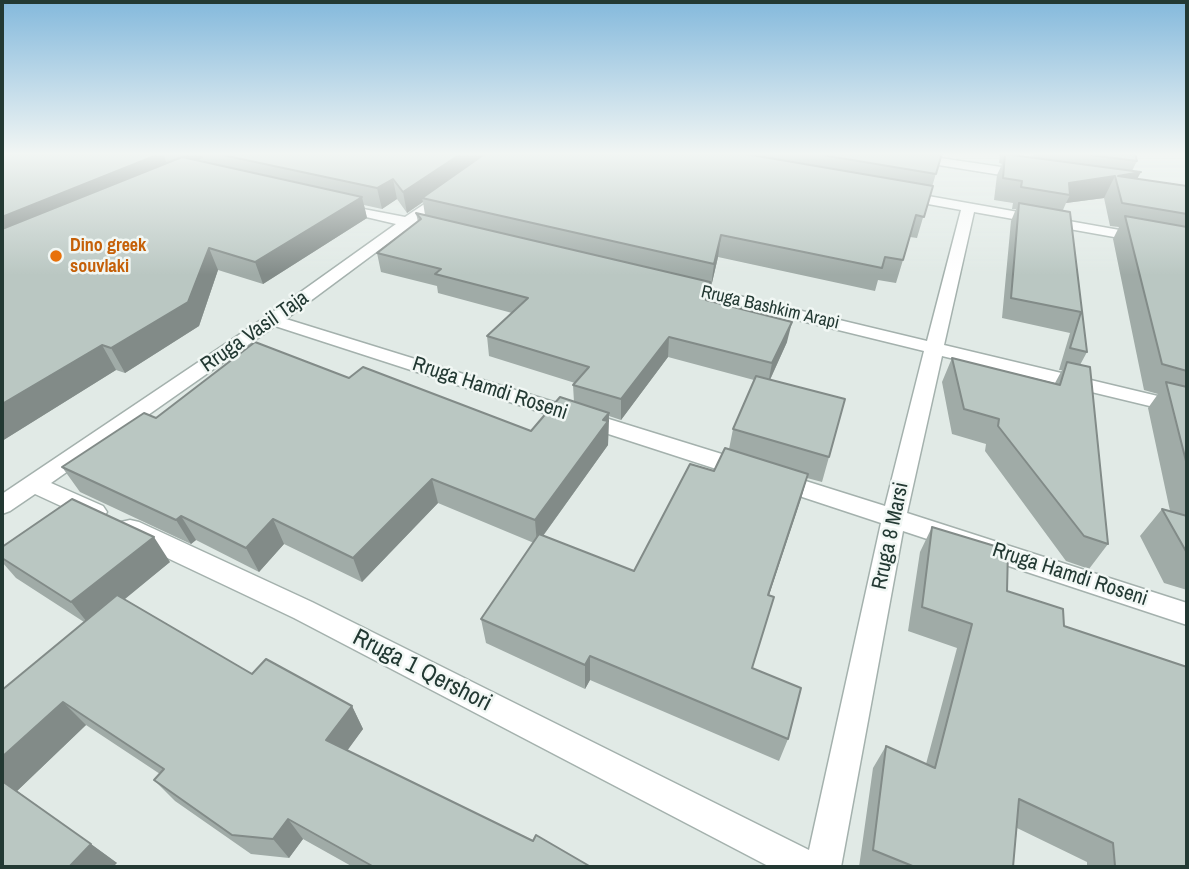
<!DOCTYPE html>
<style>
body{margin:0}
#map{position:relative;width:1189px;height:869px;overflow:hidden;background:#e1eae6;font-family:"Archivo Narrow",sans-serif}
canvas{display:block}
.frame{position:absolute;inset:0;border:4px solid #233933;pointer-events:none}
</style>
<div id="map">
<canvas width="1189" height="869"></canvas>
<div class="frame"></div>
</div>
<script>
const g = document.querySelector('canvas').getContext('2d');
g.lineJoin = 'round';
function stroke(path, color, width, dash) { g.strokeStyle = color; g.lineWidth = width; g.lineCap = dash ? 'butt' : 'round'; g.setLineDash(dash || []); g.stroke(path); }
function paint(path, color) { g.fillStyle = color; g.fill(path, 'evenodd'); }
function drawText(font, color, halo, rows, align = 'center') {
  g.font = font + ' "Archivo Narrow",sans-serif'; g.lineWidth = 5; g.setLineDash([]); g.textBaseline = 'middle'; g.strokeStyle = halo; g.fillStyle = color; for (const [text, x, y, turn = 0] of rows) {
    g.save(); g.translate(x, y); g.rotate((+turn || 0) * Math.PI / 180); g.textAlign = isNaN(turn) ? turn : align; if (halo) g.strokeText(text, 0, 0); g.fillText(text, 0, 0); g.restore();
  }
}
const street = new Path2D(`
 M876 153H906L1015 169 1019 153H1031L1027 171 1032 174 1020 178 882 156Z
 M447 189 453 193 452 196 418 220 447 227V233L410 227 286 319 754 464 757 470 754 476 746 478 738 476 275 326 51 483 103 506 107 512 103 518 95 521 87 518 35 494 10 511 2 514V494L267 316 396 224 332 209V203L405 217Z
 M900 191 1187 242V250L974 212 944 345 1187 403V415L942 356 907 513 1187 603V625L903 531 841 867H770L294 618 121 536 118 529 121 522 130 520 139 522 312 602 809 850 881 523 769 486 766 480 769 474 777 472 885 506 924 351 675 290 673 287 681 282 927 341 961 210 895 198V192Z`);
stroke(street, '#a4b1ad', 3);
paint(street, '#fff');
paint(new Path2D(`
 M2 153H942L917 238 910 237 896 283 878 280 875 291 718 257 711 287 710 286 708 301 787 342 770 380 829 457 822 482 807 478 769 595 752 669 788 739 779 761 590 680 585 689 486 643 481 619 534 543 438 503 362 582 284 544 259 572 196 540 191 544 80 492 62 467 156 418 349 378 531 431 574 402 573 385 575 383 489 356 487 336 512 313 438 293 437 286 381 272 377 253 418 222 416 213 425 215 423 202 407 213 397 199 382 209 364 205 367 218 263 284 218 270 199 326 125 373 116 370 2 441ZM668 357 754 380 733 429 729 449 714 471 634 571 543 536 608 445 609 416 621 420Z
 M1000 153H1018L1017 156 1032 158 1033 153H1135L1137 161 1132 171 1137 179 1187 186V590L1164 583 1140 536 1162 509 1170 511 1148 408 1158 394 1144 390 1113 239 1119 227 1110 226 1104 198 1066 203 1063 210 1070 212 1087 352 1080 365 1108 544 1089 569 1066 561 985 451 986 444 952 434 942 382 952 358 1055 383 1062 370H1059L1070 333 1002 318 1011 221 1016 209H1012L1013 203 994 200 997 175 1002 164 999 163Z
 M932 527 1007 591 1064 626 1187 867H1087V862L1017 828 1013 867H859L873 768 886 746 926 764 957 648 908 631 920 552Z
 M2 547 170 562 124 599 252 674 352 706 363 729 347 750 533 841 591 867H353L303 839 289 858 251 854 175 801 154 780 160 774 86 725 17 791 117 863 2 867V690L84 622 16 578 2 562Z`), '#a0aba7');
paint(new Path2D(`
 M163 153 170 172 2 244V217Z
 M182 153H200L203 158 187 165Z
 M462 153H492L422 198 423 202 407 213 403 192Z
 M1141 172 1129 194 1118 176Z
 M1115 176 1104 198 1066 203 1070 195 1069 183Z
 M393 179 397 199 382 209 377 188Z
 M362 197 367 218 263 284 255 262Z
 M721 235 718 257 711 287 714 264Z
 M209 248 218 270 199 326 125 373 111 348Z
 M792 322 787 342 768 384 772 363Z
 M669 337 668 357 621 420V399Z
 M102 345 116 370 2 441V404Z
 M609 413 608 445 537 544 535 520Z
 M808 474 801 499 761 619 768 595Z
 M432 479 438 503 362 582 353 558Z
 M181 516 196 540 191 544 176 520Z
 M273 519 284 544 259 572 246 548Z
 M154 537 170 562 91 627 71 602Z
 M590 656V680L585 689V665Z
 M63 702 86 725 16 792 2 781V757Z
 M352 706 363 729 339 762 326 740Z
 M288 819 303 839 289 858 273 839Z
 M91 844 117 863 113 867H69Z`), '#828b88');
const building = new Path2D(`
 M2 153H162L2 217Z
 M213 153H462L403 192 393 179 377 188Z
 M486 153H740L933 186 924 217 916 215 903 260 885 257 882 268 721 235 714 264 422 198Z
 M810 153H942L936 174Z
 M1075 153H1135L1137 161Z
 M1005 154 1141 172 1118 176 1187 186V214L1122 203 1115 176 1069 183 1070 195 1021 187 1022 181 1003 178Z
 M182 157 362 197 255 262 209 248 188 302 111 348 102 345 2 404V229Z
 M1019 203 1070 212 1087 352 1070 348 1081 312 1011 298Z
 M416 213 710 282 706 300 792 322 772 363 669 337 621 399 573 385 589 367 487 336 528 298 435 274 441 269 377 253 421 219Z
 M1125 216 1187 227V371L1162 364Z
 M255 342 349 378 363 367 531 431 560 397 609 413 603 420 608 421 535 520 432 479 353 558 273 519 246 548 181 516 176 520 62 467 144 413 156 418Z
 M952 358 1060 385 1067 362 1090 367 1108 544 1084 536 998 426 999 419 964 409Z
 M756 376 845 399 829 457 733 429Z
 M1166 382 1187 387V465Z
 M725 448 808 474 768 595 774 597 752 668 801 688 788 739 590 656 585 665 481 619 539 534 634 571 690 464 714 471Z
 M72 499 154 537 71 602 2 558V547Z
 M1162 509 1187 516V553Z
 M932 527 1008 550 1007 591 1063 609 1064 626 1187 667V867H1117L1115 866 1113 843 1019 799 1013 867H915L873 850 886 746 935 768 972 624 922 607Z
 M117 595 252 674 266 659 352 706 326 740 533 841 536 835 591 867H374L288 819 273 839 232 835 154 780 164 769 63 702 2 757V690Z
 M2 781 91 844 69 867H2Z`);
paint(building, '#bac7c2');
stroke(building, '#828b88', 2);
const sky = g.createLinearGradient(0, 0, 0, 275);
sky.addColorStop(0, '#84b9dc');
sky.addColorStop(0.56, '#f2f6f4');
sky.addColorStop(1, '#f2f6f400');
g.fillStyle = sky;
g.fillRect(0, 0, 1189, 275);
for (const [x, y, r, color] of [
 [56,256,7,"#e8710a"]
]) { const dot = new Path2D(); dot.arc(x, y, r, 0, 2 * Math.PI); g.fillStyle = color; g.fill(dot); stroke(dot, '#f1f7f4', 2.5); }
drawText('bold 18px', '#c56008', '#f1f7f4', [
 ["Dino greek",70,246],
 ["souvlaki",70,267]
], 'left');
drawText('18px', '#233933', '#f1f7f4', [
 ["Rruga Bashkim Arapi",770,308,13]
]);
drawText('21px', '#233933', '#f1f7f4', [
 ["Rruga Vasil Taja",255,332,-35],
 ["Rruga Hamdi Roseni",490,389,18],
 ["Rruga 8 Marsi",891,536,-78],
 ["Rruga Hamdi Roseni",1070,575,18]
]);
drawText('24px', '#233933', '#f1f7f4', [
 ["Rruga 1 Qershori",422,671,27]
]);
</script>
